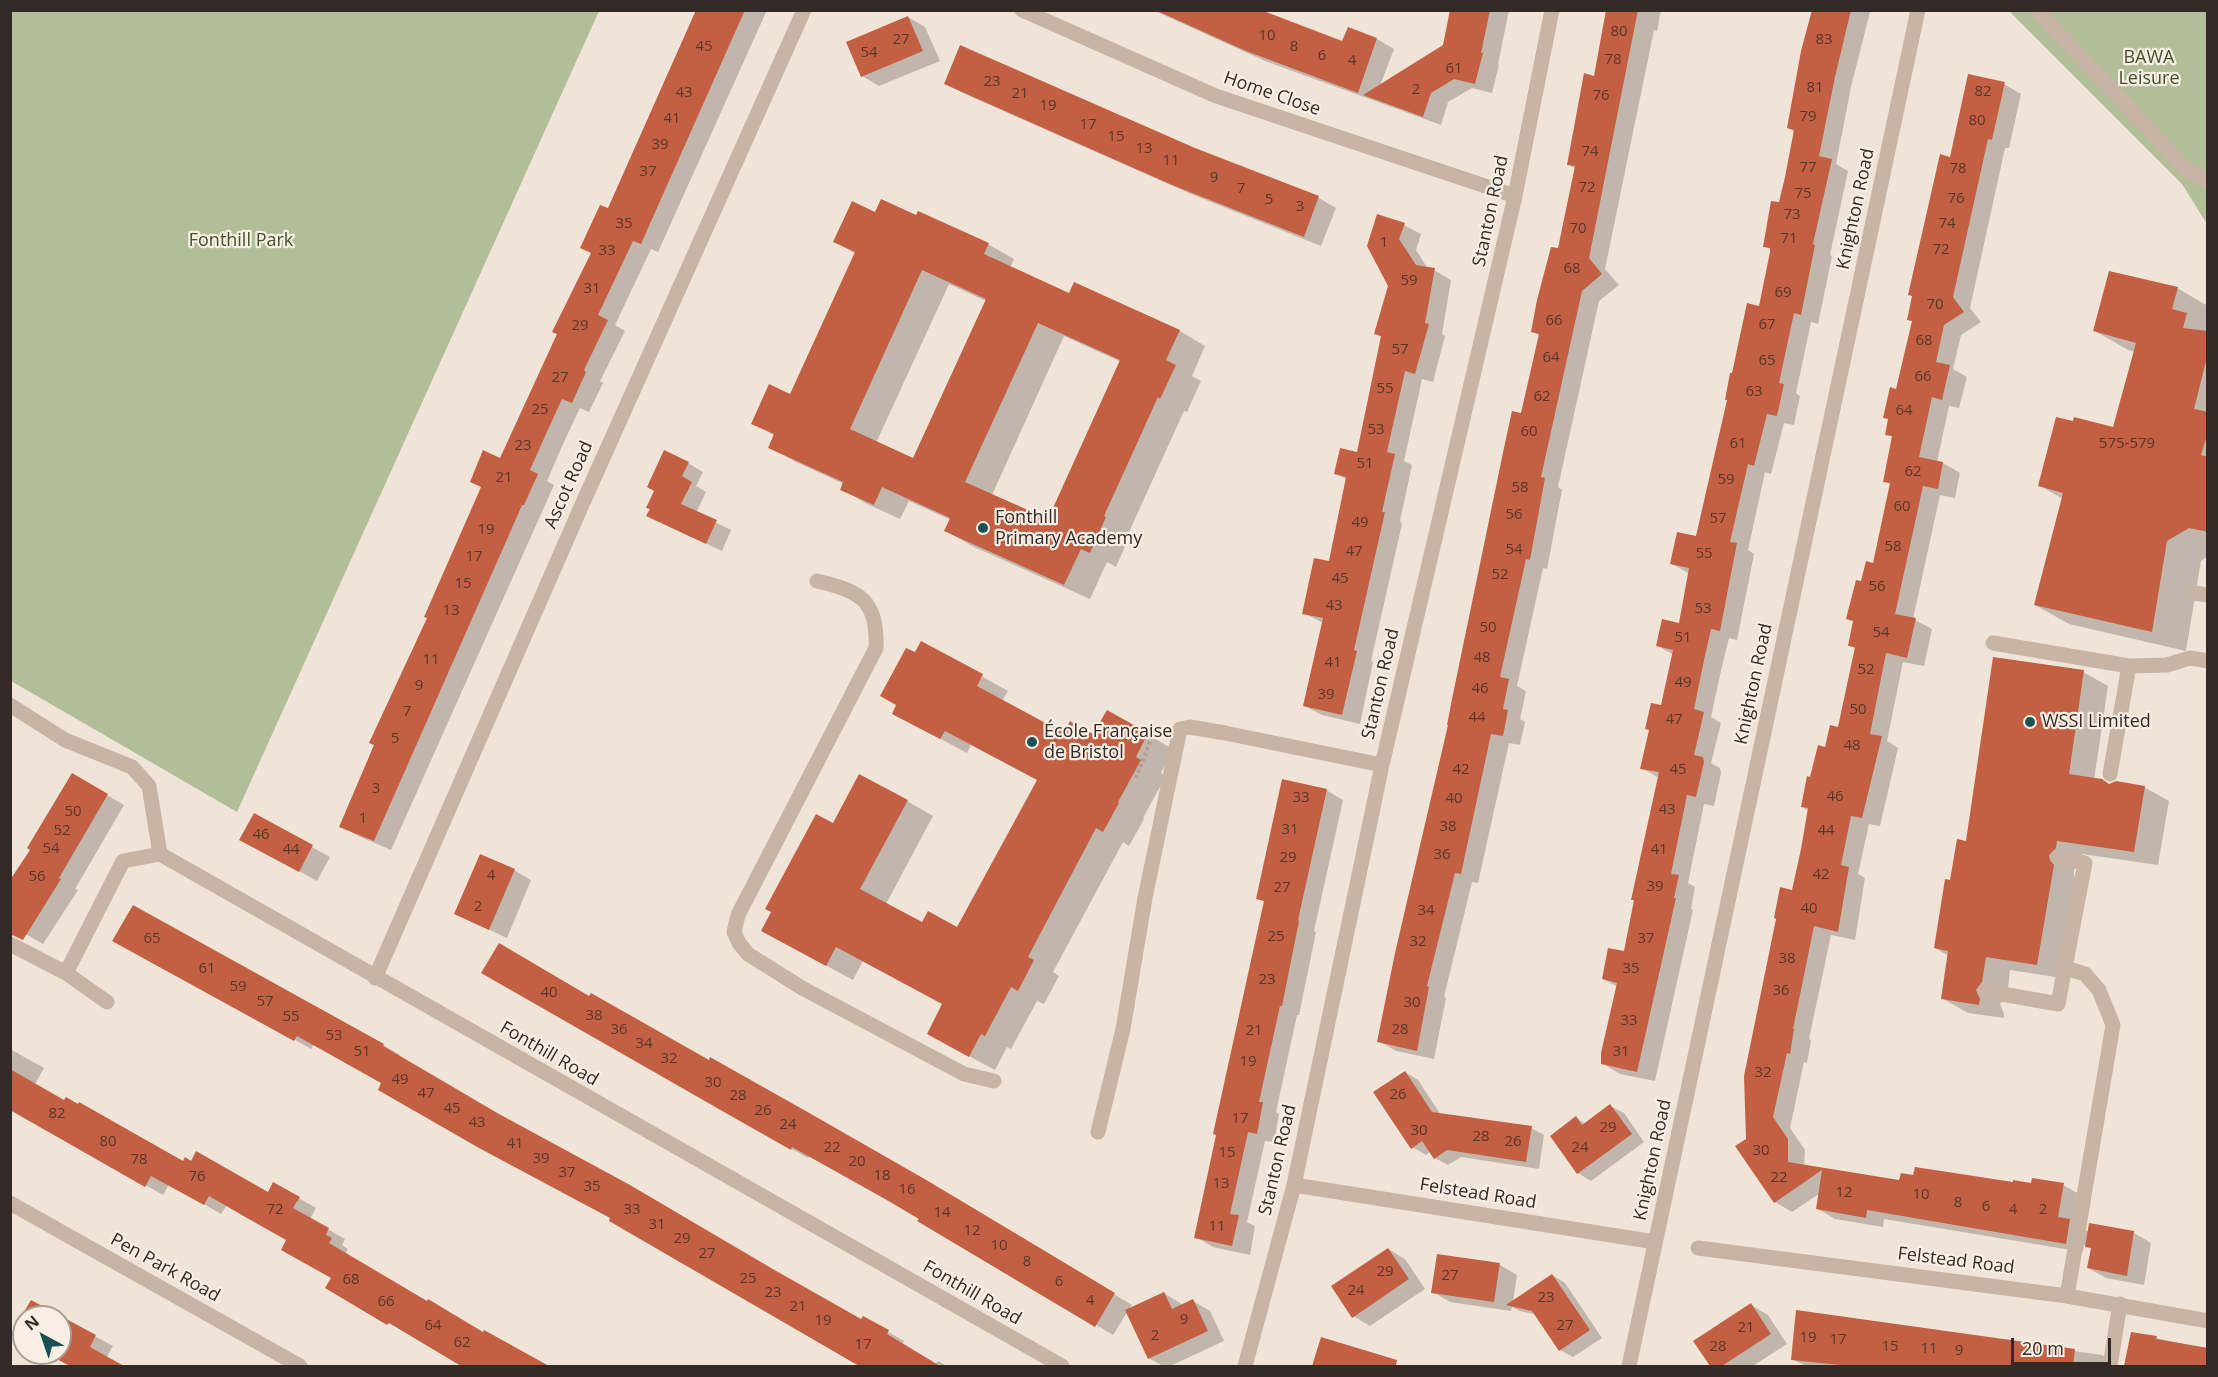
<!DOCTYPE html>
<meta charset="utf-8">
<style>
body{margin:0}
#map{position:relative;width:2218px;height:1377px;overflow:hidden;background:#f0e4d8;font-family:"Open Sans",sans-serif}
canvas{display:block}
.frame{position:absolute;inset:0;border:12px solid #332a26;pointer-events:none}
.north{position:absolute;left:12px;top:1305px;width:60px;height:60px;box-sizing:border-box;background:#f8eee4;border:2px solid #a9a098;border-radius:50%;rotate:320deg;font-size:16px;font-weight:700;line-height:24px;text-align:center;color:#332a26}
.north::after{content:'';display:block;margin:auto;width:21px;height:27px;background:#1d5053;clip-path:polygon(50% 0,100% 100%,50% 72%,0 100%)}
.scale{position:absolute;left:2011px;top:1338px;width:100px;height:27px;box-sizing:border-box;border:3px solid #332a26;border-top:0;padding-left:8px;font-size:18px;line-height:21px;white-space:nowrap;color:#332a26;-webkit-text-stroke:4px #f8eee4;paint-order:stroke}
</style>
<div id="map">
<canvas width="2218" height="1377"></canvas>
<div class="frame"></div>
<div class="north">N</div>
<div class="scale">20 m</div>
</div>
<script>
const g = document.querySelector('canvas').getContext('2d');
g.lineJoin = 'round';
function paint(path, color) { g.fillStyle = color; g.fill(path, 'evenodd'); }
function stroke(path, color, width, dash) { g.strokeStyle = color; g.lineWidth = width; g.lineCap = dash ? 'butt' : 'round'; g.setLineDash(dash || []); g.stroke(path); }
function drawText(font, color, halo, rows, align = 'center') {
  g.font = font + ' "Open Sans",sans-serif'; g.lineWidth = 4.5; g.setLineDash([]); g.textBaseline = 'middle'; g.strokeStyle = halo; g.fillStyle = color; for (const [text, x, y, turn = 0] of rows) {
    g.save(); g.translate(x, y); g.rotate((+turn || 0) * Math.PI / 180); g.textAlign = isNaN(turn) ? turn : align; if (halo) g.strokeText(text, 0, 0); g.fillText(text, 0, 0); g.restore();
  }
}
paint(new Path2D(`
 M11 10 599 11 237 812 11 681Z
 M2009 11H2207V224L2182 184Z`), '#b2be98');
paint(new Path2D(`
 M697 10H767L658 252 651 249 615 325 625 331 600 381 603 383 589 412 580 408 563 444 547 481 554 485 391 850 358 836 341 826 501 460 559 334 593 254 608 210Z
 M1153 10H1257L1343 43 1377 39 1394 49 1380 86 1444 46 1450 10H1509L1498 64 1499 65 1492 93 1472 88 1448 102 1441 125 1265 61Z
 M1608 10H1661L1657 31 1654 30 1605 269 1619 285 1599 301 1558 487 1562 490 1547 569 1543 568 1517 686 1526 691 1520 719 1525 722 1520 745 1509 743 1478 883 1472 882 1444 997 1446 998 1434 1059 1396 1051 1379 1041 1540 336 1532 331 1559 250 1576 169 1568 164 1595 77Z
 M1813 10 1870 12 1851 87 1836 164 1848 171 1830 255 1832 256 1818 324 1811 322 1796 393 1800 396 1794 425 1784 423 1771 474 1765 472 1748 550 1754 554 1737 640 1729 638 1720 675 1711 717 1721 723 1711 763 1720 768 1721 773 1714 806 1704 804 1688 883 1695 887 1691 909 1693 910 1655 1081 1620 1074 1602 1063 1618 987 1603 979 1626 953 1659 778 1642 768 1662 707 1674 655 1658 646 1680 624 1690 574 1672 564 1698 537 1760 308 1772 250 1764 246 1780 204 1795 132 1788 128Z
 M908 17 925 27 940 61 879 86 862 76Z
 M946 83 1194 149 1319 198 1336 208 1321 246 1191 194 963 93Z
 M2004 84 2021 94 2009 148H2005L1970 308 1981 322 1961 335 1953 369 1967 377 1959 408 1949 406 1937 462 1943 463 1960 473 1955 498 1940 495 1913 619 1932 629 1924 666 1903 662 1887 741 1898 748 1880 826 1869 824 1858 874 1865 878 1855 940 1831 935 1809 1039 1811 1040 1807 1063 1804 1062 1790 1128 1805 1150 1804 1167 1901 1182 2063 1185 2081 1195 2075 1224 2089 1232 2134 1233 2151 1243 2144 1285 2106 1278 2088 1268 2092 1249 2084 1245 2083 1252 1884 1219 1883 1227 1835 1219 1818 1209 1820 1193 1792 1212 1775 1202 1747 1140 1809 811 1802 807 1811 778 1826 748 1840 729 1856 649 1849 645 1854 622 1848 618 1862 583 1874 565 1891 485 1885 481 1893 437 1887 434 1890 420 1885 417 1898 391 1913 322 1908 319 1951 158Z
 M876 214 917 217 988 244 1014 259 1010 268 1070 295 1075 284 1180 331 1205 346 1192 376 1201 381 1187 412 1184 411 1129 532 1131 533 1116 567 1107 562 1090 599 972 546 946 531 951 520 909 501 900 519 867 504 842 489 844 484 796 462 770 447 775 436 753 423 791 396 856 254 835 242ZM949 284 986 301 914 460 876 443ZM1064 336 1121 362 1049 521 992 495Z
 M1404 225 1421 234 1416 250 1428 269 1434 270 1451 280 1442 334 1445 336 1433 382 1422 379 1404 461 1412 465 1400 521 1402 524 1371 661 1373 662 1360 724 1322 715 1305 706 1323 623 1304 613 1330 563 1347 480 1336 473 1358 454 1383 338 1376 334 1389 286 1369 246Z
 M2177 288 2208 306V556L2201 561 2186 651 2069 624 2035 605 2063 499 2039 485 2114 429 2135 352 2128 350 2095 331Z
 M688 463 703 472 696 486 706 492 696 513 731 530 722 551 648 516 656 491Z
 M922 643 1008 691 1002 701 1064 735 1094 736 1107 712 1173 749 1161 773 1166 776 1143 818 1144 819 1129 846 1123 842 1053 972 1059 976 1044 1004 1037 1001 1011 1049 1007 1047 995 1070 954 1048 944 1004 863 961 853 980 788 945 833 825 907 801 933 816 886 904 923 924 958 929 1038 780 971 745 967 753 920 728 915 654Z
 M2083 672 2108 686 2094 780 2109 785 2144 787 2169 801 2158 865 2082 854 2081 862 2074 870V876L2078 880 2062 978 2010 970 2007 996 2000 1004 2004 1014V1018L1968 1013 1943 999 1949 956 1935 948 1952 881 1967 842Z
 M72 775 124 805 75 889 78 890 43 944 10 925 32 849Z
 M1326 790 1343 800 1314 931 1316 932 1299 1015H1297L1276 1112 1279 1114 1274 1142 1265 1141 1247 1222 1255 1226 1250 1255 1213 1247 1196 1237 1265 902 1258 898Z
 M254 815 330 857 317 881 259 849Z
 M514 870 531 880 507 938 456 914Z
 M188 979 383 1045 400 1055 398 1057 862 1321 864 1318 904 1341 902 1345 935 1364 938 1361 947 1366H862L611 1221 612 1218 383 1083 314 1044 311 1049Z
 M589 998 946 1193 1132 1305 1128 1310 1164 1293 1183 1305 1193 1301 1210 1311 1224 1341 1170 1366H1163L1149 1358 1128 1311 1113 1335 919 1220 921 1218 810 1156 808 1158 750 1126Z
 M10 1049 44 1068 35 1084 65 1102 184 1163 268 1194 274 1184 316 1208 310 1219 345 1239 342 1245 348 1249 345 1254 428 1303 483 1334 484 1332 545 1366H467L327 1288 333 1278 288 1240 227 1205 221 1214 169 1184 163 1195 10 1108Z
 M1405 1072 1418 1080 1441 1115 1531 1128 1544 1135 1539 1169 1461 1157 1448 1165 1435 1158 1431 1151 1426 1155 1412 1147Z
 M1610 1106 1624 1113 1644 1142 1591 1181 1578 1173 1576 1118 1586 1124Z
 M1388 1249 1405 1259 1425 1289 1370 1326 1353 1316Z
 M1438 1255 1500 1265 1517 1275 1513 1302 1552 1275 1565 1283 1602 1338 1573 1357 1560 1350 1537 1315 1520 1311 1512 1307 1511 1311 1450 1302 1433 1292Z
 M1751 1305 1768 1315 1787 1344 1753 1366H1712L1695 1341Z
 M1798 1312 2102 1355 2119 1366H1806L1792 1359Z
 M60 1317 113 1346 106 1358 121 1366H72L47 1353H60Z
 M2132 1333 2208 1349V1366H2126Z
 M1322 1339 1373 1359 1371 1366H1314Z`), '#0003');
paint(new Path2D(`
 M696 10H745L641 244 633 241 598 315 608 320 584 370 586 372 572 403 562 399 546 434 530 470 538 474 524 505H522L501 553 374 841 339 827 374 745 369 743 427 618 424 617 481 487 470 482 483 450 500 458 557 334 552 332 591 253 580 248 600 205 608 208Z
 M1155 10H1261L1342 41 1348 27 1377 38 1358 93 1246 51Z
 M1450 10H1490L1481 53H1483L1475 84 1454 79 1431 93 1423 117 1363 95 1443 45Z
 M1606 10H1638L1589 258 1602 274 1582 291 1541 477 1545 478 1530 560 1526 559 1500 677 1509 679 1503 709 1508 710 1503 736 1491 734 1461 874 1455 873 1427 986 1429 987 1417 1051 1377 1042 1395 953 1448 725H1447L1452 699 1505 443 1512 411 1521 413 1539 334 1531 332 1537 300 1551 247 1558 248 1575 166 1567 165 1584 73 1594 76Z
 M1812 10H1851L1835 77 1819 156 1832 159 1813 244 1815 245 1801 315 1794 313 1779 383 1784 384 1777 416 1767 414 1754 466 1748 464 1730 542 1737 543 1720 631 1711 629 1703 665 1694 709 1704 712 1694 755 1703 757 1704 762 1696 797 1687 795 1671 874 1679 875 1674 898H1676L1637 1072 1601 1064V1053L1617 983 1602 979 1608 948 1624 951 1634 900H1631L1659 772 1640 769 1649 730 1645 729 1651 703 1661 705 1673 650 1656 646 1662 619 1679 623 1689 568 1670 564 1677 532 1696 536 1727 400H1725L1730 373H1732L1747 303 1759 306 1770 252V248L1763 247 1771 201 1779 202 1785 177 1794 130 1787 128 1801 51Z
 M908 16 923 51 861 77 846 42Z
 M960 45 1195 148 1319 196 1304 237 1172 185 944 84Z
 M1968 74 2005 82 1992 140 1988 139 1953 297 1964 312 1944 325 1936 362 1950 365 1942 400 1932 397 1919 457 1943 462 1938 489 1923 486 1895 614 1916 618 1907 658 1886 653 1870 734 1882 736 1862 818 1851 816 1841 865 1849 867 1838 932 1814 926 1793 1029H1794L1790 1054 1787 1053 1773 1117 1788 1139V1162L1899 1180 1901 1173 1913 1175 1915 1167 2013 1182V1180L2031 1183 2032 1178 2064 1183 2058 1217 2070 1219 2066 1244 1867 1210 1866 1218 1816 1209 1822 1170 1774 1203 1735 1146 1746 1139 1744 1076 1776 919 1774 918 1780 887 1792 890 1801 849 1808 808 1801 807 1807 776 1810 777 1818 745 1825 747 1830 725 1838 727 1855 647 1848 646 1853 621 1846 619 1856 580 1861 581 1866 561 1873 563 1890 483 1883 482 1892 436 1885 435 1888 419 1883 418 1890 387 1896 389 1912 321 1907 320 1912 296 1908 295 1940 154 1950 157Z
 M881 199 916 215 918 211 989 243 984 254 1069 293 1074 282 1180 330 1166 360 1176 365 1160 399 1158 397 1104 516 1106 517 1090 553 1081 549 1064 585 944 531 950 518 882 487 874 505 840 490 843 482 768 448 774 434 751 424 769 384 790 394 855 252 833 242 852 201 875 212ZM922 270 986 299 913 458 850 429ZM1038 323 1120 360 1048 519 965 482Z
 M1377 214 1405 223 1399 239 1407 251 1416 265 1435 268 1425 323 1429 324 1415 374 1405 371 1387 452 1395 454 1382 512H1385L1354 650 1357 651 1342 715 1303 706 1323 618 1302 614 1314 558 1329 561 1346 477 1334 474 1340 448 1357 452 1381 336 1374 334 1388 286 1367 246Z
 M2109 271 2178 287 2172 309 2187 313 2183 328 2208 331V353L2194 409 2208 412V432L2201 455 2208 457V532L2189 528 2167 541 2152 632 2034 605 2063 493 2038 486 2056 417 2073 421 2074 417 2113 427 2136 343 2093 331Z
 M664 450 689 462 682 476 692 482 681 504 717 520 706 544 646 516 650 509 646 508 654 491 647 487Z
 M921 641 983 674 977 686 1064 733 1070 721 1093 734 1107 710 1148 733 1136 757 1141 760 1118 802 1119 803 1103 832 1096 828 1028 957 1034 960 1018 991 1011 987 985 1036 981 1034 969 1057 927 1034 942 1004 836 947 826 966 761 931 771 912 765 909 816 814 833 823 859 774 908 800 860 889 922 922 928 911 957 927 1037 780 945 731 940 739 892 714 896 705 880 696 906 648 915 652Z
 M1993 657 2084 670 2069 774 2102 779 2109 784 2116 781 2145 786 2134 852 2057 841 2056 848 2049 855 2050 860 2054 865 2037 965 1986 957 1982 982 1976 990 1980 999 1979 1005 1941 999 1948 951 1934 948 1945 879 1950 880 1957 839 1966 841Z
 M72 773 108 794 59 878 61 879 23 940 10 934V880L30 850 27 848Z
 M1282 779 1327 789 1298 920 1299 921 1282 1006H1280L1259 1102H1263L1257 1134 1248 1132 1230 1214 1239 1215 1232 1246 1194 1238 1216 1135 1213 1134 1264 901 1256 899Z
 M254 813 313 845 299 872 239 840Z
 M480 854 515 869 489 930 454 914Z
 M133 905 384 1044 383 1046 499 1114 630 1185 771 1268 861 1319 863 1316 889 1330 887 1334 940 1366H859L609 1221 610 1218 479 1148 378 1090 381 1083 297 1036 294 1041 112 941Z
 M499 943 589 996 591 993 709 1060 710 1057 811 1114 928 1181 1115 1293 1095 1327 917 1221 919 1219 885 1199 792 1147 791 1150 731 1116 481 973Z
 M10 1069 64 1100 66 1097 78 1104 79 1102 183 1161 185 1157 191 1161 196 1151 268 1192 273 1182 300 1197 293 1208 329 1228 326 1235 332 1238 329 1243 427 1301 428 1299 483 1332 484 1330 549 1366H461L389 1323 387 1325 325 1288 331 1278 281 1250 286 1240 247 1218 209 1196 204 1205 151 1176 145 1187 10 1110Z
 M1405 1071 1432 1112 1532 1126 1526 1162 1447 1150 1434 1159 1422 1141 1411 1149 1373 1092Z
 M1610 1104 1632 1134 1577 1174 1550 1136 1576 1116 1582 1125Z
 M2089 1223 2134 1231 2127 1276 2087 1268 2091 1248 2085 1247Z
 M1388 1248 1409 1279 1352 1318 1331 1286Z
 M1437 1254 1500 1263 1494 1302 1431 1293Z
 M1552 1274 1590 1330 1559 1351 1532 1311 1506 1305Z
 M1164 1292 1172 1309 1193 1299 1208 1331 1148 1359 1125 1310Z
 M31 1300 96 1335 90 1347 124 1366H70L45 1353H60V1317H24V1341L11 1334Z
 M1751 1303 1771 1334 1722 1366H1710L1693 1341Z
 M1796 1310 2075 1349 2073 1366H1850L1791 1360Z
 M2131 1332 2157 1336 2156 1339 2208 1348V1366H2124Z
 M1321 1337 1397 1360 1396 1366H1312Z`), '#c36043');
stroke(new Path2D(`
 M1136 778 1151 739`), '#b39e8f', 4, [3, 3]);
stroke(new Path2D(`
 M1022 10 1216 96 1515 196
 M2037 10 2187 170 2208 181
 M817 581C860 591 878 600 876 648L738 915 734 932 739 943 748 954 802 988 964 1074 994 1081
 M2194 593 2208 595
 M1993 643 2129 666 2167 665 2190 658 2208 661
 M10 705 65 740 132 767 149 786 160 854
 M2110 774 2129 666
 M10 944 66 973 107 1002
 M2065 968 2085 974 2099 990 2113 1025 2067 1296
 M66 973 123 861 160 854 1062 1366
 M375 978 581 507 804 10
 M1986 991 2058 1004 2085 863 2059 857
 M1098 1132 1123 1029 1145 898 1180 729 1190 727 1225 733 1382 765
 M1294 1185 1655 1242
 M10 1203 300 1366
 M1698 1248 2067 1296 2208 1321
 M1245 1366 1294 1185 1382 765 1515 196 1552 10
 M1629 1366 1918 10
 M2110 1366 2120 1304`), '#c8b4a4', 15);
for (const [x, y, r, color] of [
 [983,528,6,"#1d5053"],
 [2030,722,6,"#1d5053"],
 [1032,742,6,"#1d5053"]
]) { const dot = new Path2D(); dot.arc(x, y, r, 0, 2 * Math.PI); g.fillStyle = color; g.fill(dot); stroke(dot, '#f8eee4', 2); }
drawText('15px', '#57382d', null, [
 ["80",1619,32],
 ["10",1267,36],
 ["27",901,40],
 ["83",1824,40],
 ["45",704,47],
 ["8",1294,47],
 ["54",869,53],
 ["6",1322,56],
 ["78",1613,60],
 ["4",1352,61],
 ["61",1454,69],
 ["23",992,82],
 ["81",1815,88],
 ["2",1416,90],
 ["82",1983,92],
 ["43",684,93],
 ["21",1020,94],
 ["76",1601,96],
 ["19",1048,106],
 ["79",1808,117],
 ["41",672,119],
 ["80",1977,121],
 ["17",1088,125],
 ["15",1116,137],
 ["39",660,145],
 ["13",1144,149],
 ["74",1590,152],
 ["11",1171,161],
 ["77",1808,168],
 ["78",1958,169],
 ["37",648,172],
 ["9",1214,178],
 ["72",1587,188],
 ["7",1241,189],
 ["75",1803,194],
 ["76",1956,199],
 ["5",1269,200],
 ["3",1300,207],
 ["73",1792,215],
 ["35",624,224],
 ["74",1947,224],
 ["70",1578,229],
 ["71",1789,239],
 ["1",1384,243],
 ["72",1941,250],
 ["33",607,251],
 ["68",1572,269],
 ["59",1409,281],
 ["31",592,289],
 ["69",1783,293],
 ["70",1935,305],
 ["66",1554,321],
 ["67",1767,325],
 ["29",580,326],
 ["68",1924,341],
 ["57",1400,350],
 ["64",1551,358],
 ["65",1767,361],
 ["66",1923,377],
 ["27",560,378],
 ["55",1385,389],
 ["63",1754,392],
 ["62",1542,397],
 ["25",540,410],
 ["64",1904,411],
 ["53",1376,430],
 ["60",1529,432],
 ["61",1738,444],
 ["575-579",2127,444],
 ["23",523,446],
 ["51",1365,464],
 ["62",1913,472],
 ["21",504,478],
 ["59",1726,480],
 ["58",1520,488],
 ["60",1902,507],
 ["56",1514,515],
 ["57",1718,519],
 ["49",1360,523],
 ["19",486,530],
 ["58",1893,547],
 ["54",1514,550],
 ["47",1354,552],
 ["55",1704,554],
 ["17",474,557],
 ["52",1500,575],
 ["45",1340,579],
 ["15",463,584],
 ["56",1877,587],
 ["43",1334,606],
 ["53",1703,609],
 ["13",451,611],
 ["50",1488,628],
 ["54",1881,633],
 ["51",1683,638],
 ["48",1482,658],
 ["11",431,660],
 ["41",1333,663],
 ["52",1866,670],
 ["49",1683,683],
 ["9",419,686],
 ["46",1480,689],
 ["39",1326,695],
 ["50",1858,710],
 ["7",407,712],
 ["44",1477,718],
 ["47",1674,720],
 ["5",395,739],
 ["48",1852,746],
 ["42",1461,770],
 ["45",1678,770],
 ["3",376,789],
 ["46",1835,797],
 ["33",1301,798],
 ["40",1454,799],
 ["43",1667,810],
 ["50",73,812],
 ["1",363,819],
 ["38",1448,827],
 ["31",1290,830],
 ["52",62,831],
 ["44",1826,831],
 ["46",261,835],
 ["54",51,849],
 ["44",291,850],
 ["41",1659,850],
 ["36",1442,855],
 ["29",1288,858],
 ["42",1821,875],
 ["4",491,876],
 ["56",37,877],
 ["39",1655,887],
 ["27",1282,888],
 ["2",478,907],
 ["40",1809,909],
 ["34",1426,911],
 ["25",1276,937],
 ["65",152,939],
 ["37",1646,939],
 ["32",1418,942],
 ["38",1787,959],
 ["61",207,969],
 ["35",1631,969],
 ["23",1267,980],
 ["59",238,987],
 ["36",1781,991],
 ["40",549,993],
 ["57",265,1002],
 ["30",1412,1003],
 ["38",594,1016],
 ["55",291,1017],
 ["33",1629,1021],
 ["36",619,1030],
 ["28",1400,1030],
 ["21",1254,1031],
 ["53",334,1036],
 ["34",644,1044],
 ["51",362,1052],
 ["31",1621,1052],
 ["32",669,1059],
 ["19",1248,1062],
 ["32",1763,1073],
 ["49",400,1080],
 ["30",713,1083],
 ["47",426,1094],
 ["26",1398,1095],
 ["28",738,1096],
 ["45",452,1109],
 ["26",763,1111],
 ["82",57,1114],
 ["17",1240,1119],
 ["43",477,1123],
 ["24",788,1125],
 ["29",1608,1128],
 ["30",1419,1131],
 ["28",1481,1137],
 ["80",108,1142],
 ["26",1513,1142],
 ["41",515,1144],
 ["22",832,1148],
 ["24",1580,1148],
 ["30",1761,1151],
 ["15",1227,1153],
 ["39",541,1159],
 ["78",139,1160],
 ["20",857,1162],
 ["37",567,1173],
 ["18",882,1176],
 ["76",197,1177],
 ["22",1779,1178],
 ["13",1221,1184],
 ["35",592,1187],
 ["16",907,1190],
 ["12",1844,1193],
 ["10",1921,1195],
 ["8",1958,1203],
 ["6",1986,1207],
 ["72",275,1210],
 ["33",632,1210],
 ["4",2013,1210],
 ["2",2043,1210],
 ["14",942,1213],
 ["31",657,1225],
 ["11",1217,1227],
 ["12",972,1231],
 ["29",682,1239],
 ["10",999,1246],
 ["27",707,1254],
 ["8",1027,1262],
 ["29",1385,1272],
 ["27",1450,1276],
 ["25",748,1279],
 ["68",351,1280],
 ["6",1059,1282],
 ["24",1356,1291],
 ["23",773,1293],
 ["23",1546,1298],
 ["4",1090,1301],
 ["66",386,1302],
 ["21",798,1307],
 ["9",1184,1320],
 ["19",823,1321],
 ["64",433,1326],
 ["27",1565,1326],
 ["21",1746,1328],
 ["2",1155,1336],
 ["19",1808,1338],
 ["17",1838,1340],
 ["62",462,1343],
 ["17",863,1345],
 ["28",1718,1347],
 ["15",1890,1347],
 ["11",1929,1349],
 ["9",1959,1351]
]);
drawText('18px', '#43512a', '#f8eee4', [
 ["BAWA",2149,58],
 ["Leisure",2149,79],
 ["Fonthill Park",241,241]
]);
drawText('18px', '#332a26', '#f8eee4', [
 ["Home Close",1272,94,19],
 ["Knighton Road",1856,209,-78],
 ["Stanton Road",1491,211,-78],
 ["Ascot Road",569,485,-66],
 ["Stanton Road",1381,684,-77],
 ["Knighton Road",1754,684,-78],
 ["Fonthill Road",549,1054,30],
 ["Stanton Road",1278,1160,-77],
 ["Knighton Road",1653,1160,-78],
 ["Felstead Road",1478,1194,9],
 ["Felstead Road",1956,1261,7],
 ["Pen Park Road",165,1268,29],
 ["Fonthill Road",972,1293,30]
]);
drawText('18px', '#332a26', '#f8eee4', [
 ["Fonthill",995,518],
 ["Primary Academy",995,539],
 ["WSSI Limited",2042,722],
 ["École Française",1044,732],
 ["de Bristol",1044,753]
], 'left');
</script>
